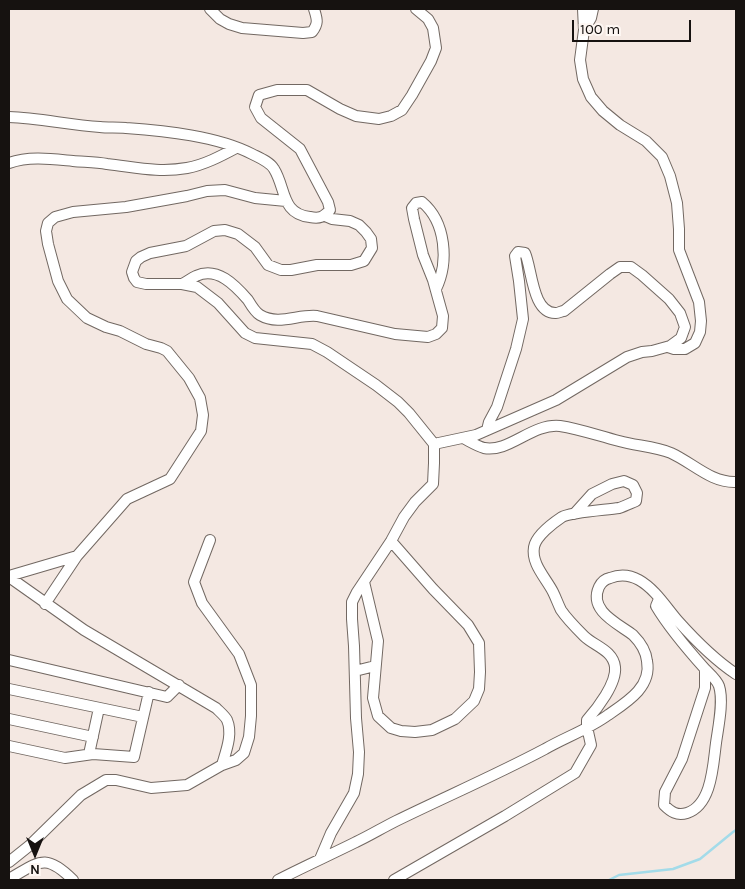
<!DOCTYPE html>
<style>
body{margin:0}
#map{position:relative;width:745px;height:889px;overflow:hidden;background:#f4e8e2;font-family:Karla,sans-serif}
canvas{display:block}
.frame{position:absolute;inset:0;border:10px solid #161210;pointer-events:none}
.north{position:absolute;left:10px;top:829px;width:50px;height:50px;-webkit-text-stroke:4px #fef7f3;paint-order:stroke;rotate:180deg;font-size:14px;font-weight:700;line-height:20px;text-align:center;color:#161210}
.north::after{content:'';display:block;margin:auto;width:18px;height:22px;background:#161210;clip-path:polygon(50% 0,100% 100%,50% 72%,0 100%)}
.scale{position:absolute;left:572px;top:20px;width:119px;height:22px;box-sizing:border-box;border:2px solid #161210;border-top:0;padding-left:6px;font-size:15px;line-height:18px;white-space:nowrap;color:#161210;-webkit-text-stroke:4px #fef7f3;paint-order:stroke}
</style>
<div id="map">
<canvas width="745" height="889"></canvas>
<div class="frame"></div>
<div class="north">N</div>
<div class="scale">100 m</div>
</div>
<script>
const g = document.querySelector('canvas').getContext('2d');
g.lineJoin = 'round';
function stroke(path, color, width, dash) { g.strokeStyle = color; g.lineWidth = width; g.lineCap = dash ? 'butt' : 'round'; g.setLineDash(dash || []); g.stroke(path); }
stroke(new Path2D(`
 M609 880 619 875 673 869 700 859 733 832 736 830`), '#a3dbe9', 2.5);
const minor = new Path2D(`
 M210 9 220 19 229 24 242 28 303 33 312 32C319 23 317 19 314 9
 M583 9 584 30
 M593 9 591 18 584 30 580 60 583 79 591 97 603 111 620 125 646 141 662 157 670 176 677 203 679 229V250L699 302 701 321 700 332 695 343 685 349H674L668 347
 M9 117C39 118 69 125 100 127 108 128 117 127 126 128 166 131 217 136 252 154 260 158 270 162 274 169 286 188 281 214 310 217 320 219 323 217 330 210L328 202 300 149 261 118 255 107 259 95 277 90H307L340 109 356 116 379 119 391 116 402 110 412 95 431 61 436 48 433 28 428 19 416 9
 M9 163C30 156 51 159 73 161 84 162 96 162 107 164 135 167 158 173 187 168 204 165 221 156 236 148
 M182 284C187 282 191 278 196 276 217 266 235 285 248 300 251 305 255 312 260 315 279 326 298 314 317 316L395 334 428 337 436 334 442 328 443 316 433 280 423 255 414 219 412 208 416 203 422 202C446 222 449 262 436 289
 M463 438C469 441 477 446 484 448 509 453 532 423 560 426 580 429 599 436 619 441 636 446 654 446 671 453 693 463 711 483 736 482
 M434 444 476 435 556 400 627 357 642 352 652 351 670 346 681 338 685 327 680 313 669 299 642 275 631 267H620L610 274 564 311C561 311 559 313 556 313 532 314 532 268 525 253L518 252 515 256 519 281 523 319 516 349 497 407 489 422 487 430
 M9 576 77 556
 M9 577 84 630 216 708C220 712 225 716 227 720 233 734 226 751 222 765
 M364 582 378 641 373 698 378 716 391 728 401 731 415 732 432 730 455 719 474 701 479 689 480 672 479 643 468 625 433 589 391 541
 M659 599 656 606C669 628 688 650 705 669 710 674 717 680 719 686 724 701 718 728 716 743 713 765 712 805 687 813 677 816 671 812 664 805L665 792 682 759 705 688V669
 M45 604 77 556 127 499 170 479 201 431 203 415 200 398 189 378 167 351 161 348 146 344 120 331 106 327 87 318 67 299 58 281 48 244 46 231 48 223 55 217 73 212 126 207 187 196 207 191 225 190 255 198 286 201
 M9 660 167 697 179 685
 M355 671 375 666
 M9 689 143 717
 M9 719 93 737
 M9 746 65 758 93 754 134 757 149 692
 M89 754 99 708
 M320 859 331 833 354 793 358 774 359 752 356 718 354 646 352 619V602L357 592 391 541 404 517 415 502 433 484 434 463V444L409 413 398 402 376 385 327 352 312 344 255 338 245 333 218 303 197 287 182 284H146L137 282 134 278 132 272 136 261 141 257 150 253 186 246 214 231 225 230 238 234 255 247 268 265 281 270H291L317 265H351L364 261 372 248 371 239 366 232 359 225 350 221 332 219 325 216
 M9 862 29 846 81 795 106 780H116L151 788 187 785 222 765 236 760 244 753 249 737 251 716V685L239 654 202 603 194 582 210 540
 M9 879C39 862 45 852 73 880
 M278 880C303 867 330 855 356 842 369 836 382 828 396 821 445 797 496 775 545 749 566 737 589 729 608 715 627 702 652 687 647 661 646 651 640 642 633 635 619 624 588 611 599 587 601 583 605 579 610 578 620 574 630 575 639 580 655 589 666 607 678 621 695 640 715 660 736 674
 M394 880 505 816 575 773 591 745 587 727V720C597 709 617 683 615 667 613 650 594 646 584 636 576 628 567 619 561 610 558 604 556 598 553 592 546 578 531 564 534 547 536 536 553 523 562 517 571 512 606 510 619 508 625 506 631 503 636 501L637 493 633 485 624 481 612 484 592 494 574 514`);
stroke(minor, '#726862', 12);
stroke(minor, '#fff', 10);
</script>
